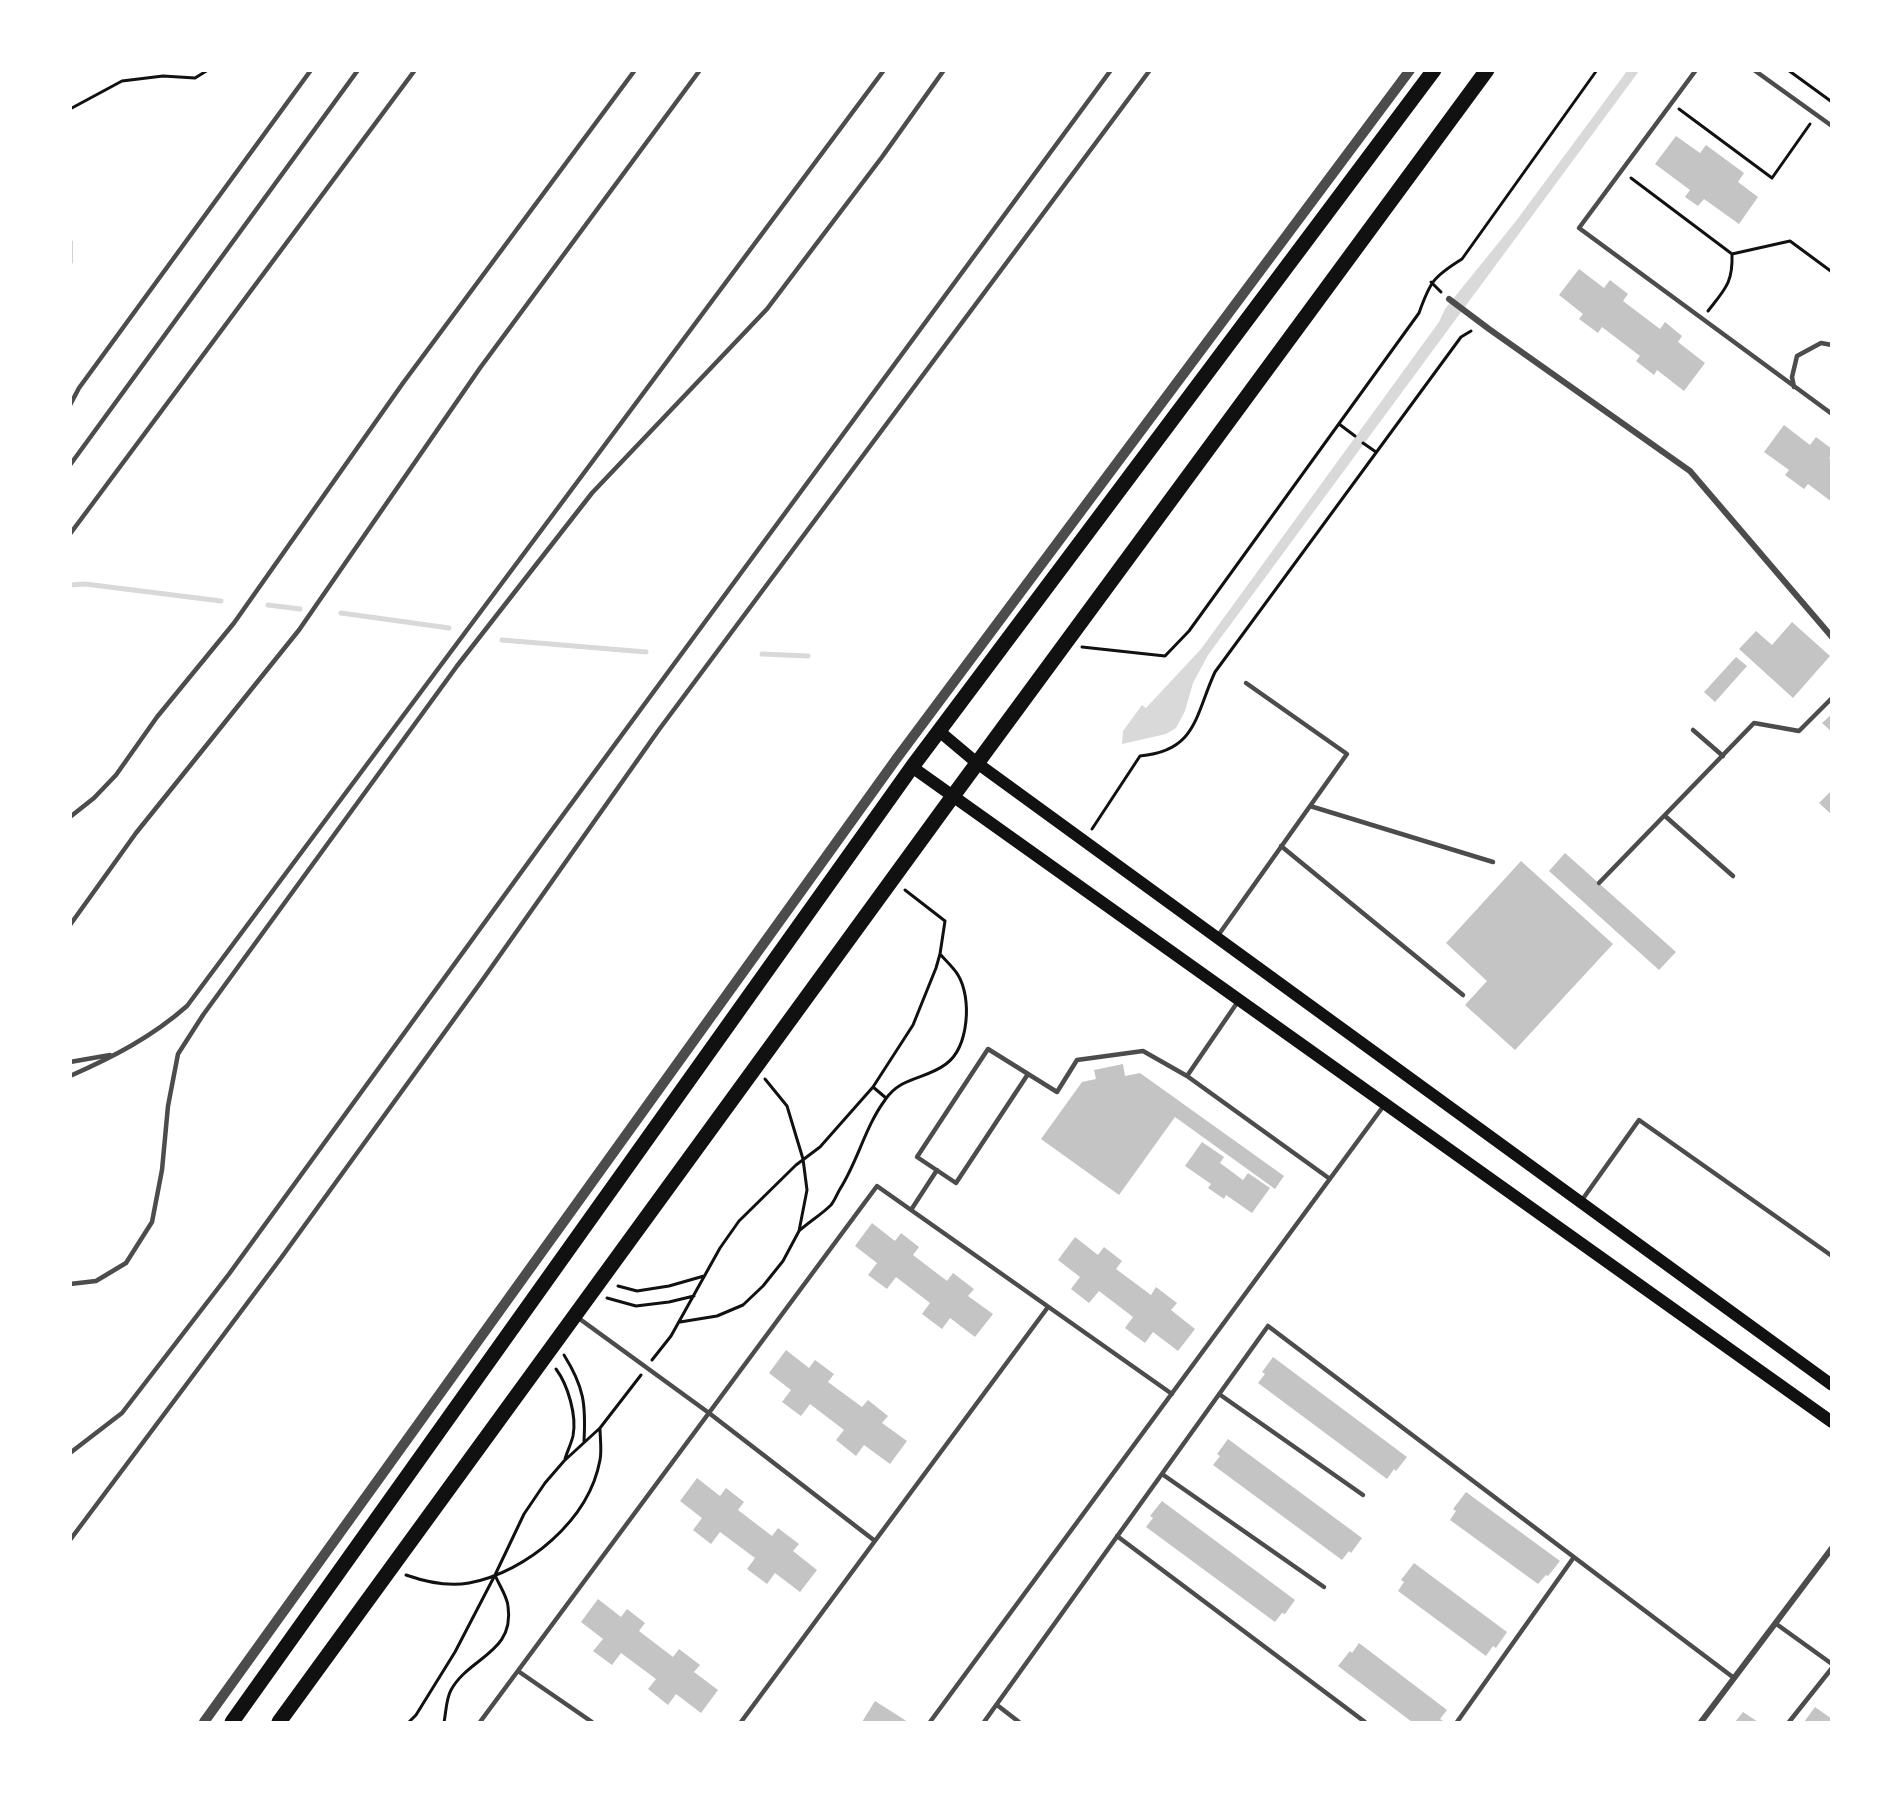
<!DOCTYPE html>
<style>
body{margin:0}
#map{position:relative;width:1902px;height:1793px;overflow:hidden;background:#fff;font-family:Manrope,sans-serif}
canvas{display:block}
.frame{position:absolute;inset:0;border:72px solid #fff;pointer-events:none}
</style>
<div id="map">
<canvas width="1902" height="1793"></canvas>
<div class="frame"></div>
</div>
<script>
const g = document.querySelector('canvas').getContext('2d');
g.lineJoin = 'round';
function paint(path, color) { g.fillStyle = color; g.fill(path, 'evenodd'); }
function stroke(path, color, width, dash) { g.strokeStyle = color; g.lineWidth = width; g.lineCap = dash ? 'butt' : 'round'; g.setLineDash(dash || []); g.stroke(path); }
paint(new Path2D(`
 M1627 71H1639L1208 655 1193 683 1185 711 1176 728 1166 734 1122 744 1123 731 1142 705 1146 708 1201 649 1439 322 1445 309 1516 221Z`), '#d9d9d9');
stroke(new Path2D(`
 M70 585 85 584 221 601
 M268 605 300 609
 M341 613 449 628
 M502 640 646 652
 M762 654 808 656`), '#d9d9d9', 5);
paint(new Path2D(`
 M1676 136 1700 153 1706 145 1744 173 1738 182 1758 197 1739 224 1704 199 1698 206 1685 197 1690 190 1655 164Z
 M1579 269 1604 288 1610 280 1628 294 1623 301 1660 329 1665 322 1682 336 1678 342 1705 363 1684 391 1657 370 1654 375 1636 361 1640 356 1602 327 1598 333 1579 319 1583 314 1559 295Z
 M1784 425 1810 445 1816 437 1832 449V454L1829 458 1832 460V502L1808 484 1804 489 1785 475 1789 470 1764 452Z
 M1792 622 1830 656 1793 698 1739 649 1756 631 1772 645Z
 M1736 657 1747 666 1715 702 1704 692Z
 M1832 714V732L1822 723Z
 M1832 790V815L1819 803Z
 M1565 853 1676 952 1659 970 1549 871Z
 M1521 861 1613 944 1515 1050 1465 1005 1487 981 1446 943Z
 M1123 1064 1125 1076 1140 1073 1284 1176 1275 1189 1175 1117 1119 1195 1041 1139 1082 1082 1096 1079 1094 1070Z
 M1202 1142 1224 1157 1220 1163 1243 1180 1248 1173 1270 1188 1252 1213 1226 1195 1224 1199 1208 1188 1211 1184 1185 1166Z
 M872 1223 895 1241 901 1233 919 1247 913 1255 947 1281 953 1273 974 1289 968 1296 993 1314 975 1337 950 1318 942 1329 922 1314 930 1303 896 1277 887 1289 868 1275 877 1263 855 1246Z
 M1075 1237 1098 1255 1104 1247 1122 1261 1116 1269 1151 1295 1156 1287 1177 1303 1171 1310 1195 1329 1178 1351 1153 1332 1145 1343 1125 1328 1133 1317 1099 1291 1089 1303 1071 1289 1080 1277 1058 1260Z
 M786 1350 809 1368 815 1360 834 1374 828 1382 862 1407 868 1400 888 1416 882 1423 907 1441 890 1464 864 1445 856 1456 836 1440 844 1430 810 1404 801 1416 782 1402 791 1390 769 1373Z
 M1273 1357 1407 1457 1396 1471 1394 1469 1387 1479 1258 1383 1265 1374 1262 1372Z
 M1228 1439 1362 1538 1351 1553 1349 1551 1342 1560 1213 1465 1220 1456 1217 1454Z
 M697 1478 720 1496 726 1488 744 1502 738 1510 772 1536 778 1528 799 1544 793 1551 817 1570 800 1592 775 1573 767 1584 747 1569 755 1558 720 1532 711 1544 693 1530 702 1518 680 1501Z
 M1466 1492 1560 1561 1548 1576 1546 1575 1538 1584 1450 1520 1456 1511 1453 1509Z
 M1162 1501 1295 1600 1285 1614 1282 1613 1275 1622 1146 1527 1153 1518 1150 1516Z
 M1414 1563 1507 1632 1496 1648 1493 1646 1486 1656 1398 1591 1404 1582 1401 1580Z
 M598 1599 621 1617 627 1609 645 1623 639 1631 673 1657 679 1649 700 1665 694 1672 718 1690 701 1713 676 1694 668 1705 648 1689 656 1679 621 1653 612 1665 593 1651 603 1639 581 1622Z
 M1359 1643 1447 1710 1440 1719 1443 1721 1442 1722H1412L1338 1666 1350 1651 1352 1653Z
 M875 1701 908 1722H862Z
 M1815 1707 1832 1719V1722H1804Z
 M1743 1712 1758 1722H1735Z`), '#c4c4c4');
stroke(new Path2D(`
 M1788 70 1832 102
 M70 109 122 81 163 76 195 78 208 70
 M1679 109 1772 178 1810 124
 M1631 178 1732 254 1790 241 1832 272
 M1431 282 1441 292
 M1708 311C1725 289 1733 283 1732 254
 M1339 424 1355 436
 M1363 443 1376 452
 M1082 647 1165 656 1189 631 1419 313C1430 282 1433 277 1462 259L1597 70
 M1092 829 1140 756C1197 751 1195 715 1215 672L1461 337 1471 331
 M873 1087 886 1098
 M799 1231C809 1222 822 1214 831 1205 835 1200 837 1194 840 1189 858 1161 865 1127 885 1100 901 1076 925 1080 946 1064 969 1047 972 998 958 975 954 968 946 961 940 954
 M618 1286 637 1291 669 1286 704 1276
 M607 1298 636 1306 669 1302 694 1296
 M680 1322 717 1316 743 1305 763 1286 783 1261 799 1231 807 1190 803 1159 787 1106 765 1079
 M564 1355C584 1387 586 1404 584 1441
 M652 1360 671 1336 720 1248 739 1221 796 1165 820 1147 873 1087 913 1025 936 968 940 954 945 921 905 890
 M556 1369C568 1385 577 1416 573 1436 571 1444 567 1452 565 1459
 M406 1575C426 1582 448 1587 469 1583 527 1572 589 1520 600 1460 602 1450 600 1438 600 1428
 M409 1722 416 1715 455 1652 495 1575 524 1514 545 1483 564 1461 600 1428 641 1375
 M444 1722C446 1713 446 1699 451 1690 469 1657 515 1653 508 1606 507 1596 499 1585 495 1575`), '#111', 3);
stroke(new Path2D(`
 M1696 70 1579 228 1832 414
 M1754 70 1832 126
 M70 241V263
 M1794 387 1792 377 1797 356 1821 343 1832 345
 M70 405 79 388 311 70
 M70 465 358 70
 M70 534 415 70
 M1693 730 1723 756
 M1310 806 1493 862
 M1665 816 1733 876
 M70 817 94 798 116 775 157 717 234 623 403 383 635 70
 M1281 846 1463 995
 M1599 883 1754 723 1799 731 1832 698
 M70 925 136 833 299 630 480 368 700 70
 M1217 937 1347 754 1246 683
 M70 1062 110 1055
 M1028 1074 956 1183 917 1157 988 1049 1057 1092 1077 1060 1143 1051 1187 1076 1239 1000
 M70 1076C113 1057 152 1037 187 1006L884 70
 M1187 1076 1330 1179
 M1582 1200 1639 1120 1832 1256
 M911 1210 937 1170
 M70 1284 96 1281 126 1263 152 1222 162 1170 168 1106 178 1054 203 1015 457 666 592 493 767 309 882 157 944 70
 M577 1317 709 1413 875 1541
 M1219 1394 1363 1495
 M70 1453 122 1413 229 1274 549 834 1111 70
 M1162 1474 1324 1587
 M1117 1536 1365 1722
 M70 1540 281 1258 481 982 658 731 1150 70
 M1775 1623 1832 1664
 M518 1671 592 1722
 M997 1705 1019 1722
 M480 1722 877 1186 1172 1394
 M741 1722 1048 1307
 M930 1722 1385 1104
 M984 1722 1268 1326 1734 1678
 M1457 1722 1574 1557
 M1789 1722 1832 1668`), '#4c4c4c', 4.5);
stroke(new Path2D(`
 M1449 299 1489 329 1690 471 1832 637
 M1701 1722 1832 1548`), '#4c4c4c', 6);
stroke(new Path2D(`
 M204 1722 897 758 1410 70`), '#4c4c4c', 10);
stroke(new Path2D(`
 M939 731 977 763 1832 1385
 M912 767 1832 1422`), '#111', 12);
stroke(new Path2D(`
 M232 1722 912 767 1434 70
 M279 1722 953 796 1487 70`), '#111', 15);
</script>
